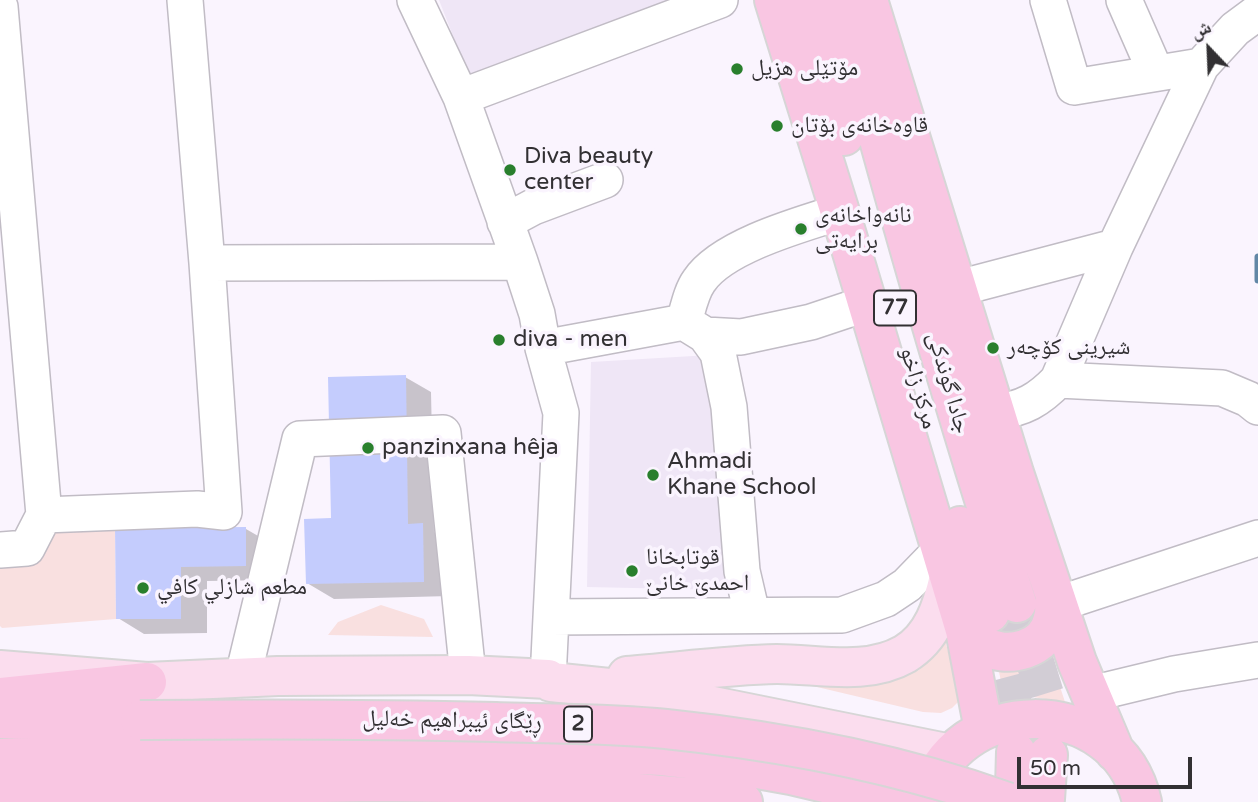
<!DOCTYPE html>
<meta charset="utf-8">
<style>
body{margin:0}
#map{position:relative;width:1258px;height:802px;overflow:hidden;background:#faf4fe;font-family:"Varela Round","Noto Naskh Arabic",sans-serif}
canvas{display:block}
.north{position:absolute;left:1174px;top:14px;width:70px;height:70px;-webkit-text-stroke:5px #faf4fe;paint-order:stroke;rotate:337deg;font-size:19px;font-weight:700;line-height:28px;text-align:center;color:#323033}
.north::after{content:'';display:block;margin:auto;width:24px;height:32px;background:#323033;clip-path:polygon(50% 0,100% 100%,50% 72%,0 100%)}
.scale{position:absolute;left:1017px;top:757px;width:175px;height:32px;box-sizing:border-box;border:4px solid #323033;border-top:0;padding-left:9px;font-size:21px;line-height:24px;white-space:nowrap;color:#323033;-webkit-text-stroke:5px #faf4fe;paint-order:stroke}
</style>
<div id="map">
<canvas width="1258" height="802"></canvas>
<div class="north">ش</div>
<div class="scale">50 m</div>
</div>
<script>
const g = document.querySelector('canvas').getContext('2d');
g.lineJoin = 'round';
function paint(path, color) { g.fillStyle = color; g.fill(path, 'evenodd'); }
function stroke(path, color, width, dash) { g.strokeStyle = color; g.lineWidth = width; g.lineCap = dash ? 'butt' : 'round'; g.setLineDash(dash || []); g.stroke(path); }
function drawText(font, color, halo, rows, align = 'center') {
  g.font = font + ' "Varela Round","Noto Naskh Arabic",sans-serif'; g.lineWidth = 7; g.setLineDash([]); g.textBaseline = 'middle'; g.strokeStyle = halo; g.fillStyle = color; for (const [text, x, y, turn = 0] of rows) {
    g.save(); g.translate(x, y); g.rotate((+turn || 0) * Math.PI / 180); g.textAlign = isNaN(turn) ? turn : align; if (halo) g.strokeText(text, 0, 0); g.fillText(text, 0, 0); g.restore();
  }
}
paint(new Path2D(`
 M439 0H689L469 77Z
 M710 355 726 590 587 587 591 362Z`), '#efe6f6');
paint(new Path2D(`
 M49 526 115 528 116 619 2 628 0 626V559Z
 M381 605 424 619 433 637 328 635 338 622Z
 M945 641 962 698 952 708 941 713 923 712 817 687 812 684 897 679 919 670Z
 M1050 656 1065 702 1026 696H1004L999 672C1019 672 1032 667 1050 656Z`), '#f9e0e0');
paint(new Path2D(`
 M405 377 431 392 434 532 449 540 450 596 334 599 307 583Z
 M246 529 272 544V580L207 581V633L144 634 118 618 117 530Z`), '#0003');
stroke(new Path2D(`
 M1258 257V280`), '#6287a6', 7);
paint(new Path2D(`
 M406 375 408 524 423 523 424 582 306 584 304 519 331 518 328 377Z
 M246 527V566L181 567V619H116L115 528Z`), '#c4ccfd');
stroke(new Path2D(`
 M1017 603 1047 701 1048 753
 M992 622 1012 698 1016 752`), '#d2cdd5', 38, [38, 19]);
const minor = new Path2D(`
 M415 0 461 97 520 262 537 314 543 348 561 413 548 679
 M1048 0 1074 87 1201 66
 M1124 0 1156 73
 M0 7 44 515
 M461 97 720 0
 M505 222 533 207 605 180
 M207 263 520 262
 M955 289 1115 247
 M684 322C688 309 691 292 699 281 722 246 802 224 840 212
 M705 335 741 337 811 322 868 303
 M543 348 684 322 705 335 718 353 729 407 742 571 752 614
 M1058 380 1222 388 1248 399 1258 407
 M996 412C1023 409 1039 400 1058 380L1115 247 1201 66 1235 29 1258 12
 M0 550 27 548 44 515 197 509 224 512 207 263 185 0
 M1058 604 1258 538
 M551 617 842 615 886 599 907 585 940 551
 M243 676 300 439 443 433 468 675
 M1091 694 1174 674 1258 660`);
const major = new Path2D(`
 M0 670 147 682 278 676 468 675 548 679 551 682 638 691 951 754
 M627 676C677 672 727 665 777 664 819 664 867 676 905 654 933 637 942 607 949 577`);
const highway = new Path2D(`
 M774 0 840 212 965 630 984 730
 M807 0 844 136
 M841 0C895 202 952 403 1017 603
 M868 0 1014 473 1077 662 1115 752
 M960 526 990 613
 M965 630C970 635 976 641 982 645 1007 660 1047 650 1053 618 1055 611 1054 603 1055 596
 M0 697 147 682
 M0 719 140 720
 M0 758 241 747 559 751 662 756 724 763 791 775 905 802
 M1015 787 1016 752
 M0 789 374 782 532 784 743 802
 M1045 799 1048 755
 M926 802C952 692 1117 691 1142 802`);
stroke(minor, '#c1bcc5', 38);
stroke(major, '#d6d6d6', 42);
stroke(highway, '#d6d6d6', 42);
stroke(minor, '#fff', 35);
stroke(major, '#fbddee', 38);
stroke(highway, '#f9c6e2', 38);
const highwayBridge = new Path2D(`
 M140 720C259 719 377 719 496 722 552 724 609 723 666 729 781 741 898 763 1007 802`);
stroke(highwayBridge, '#d6d6d6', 42, []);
stroke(highwayBridge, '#f9c6e2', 38);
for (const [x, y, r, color] of [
 [737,69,7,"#297f2d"],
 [777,126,7,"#297f2d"],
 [510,170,7,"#297f2d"],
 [801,229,7,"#297f2d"],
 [499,340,7,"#297f2d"],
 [993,348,7,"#297f2d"],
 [368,448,7,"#297f2d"],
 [653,475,7,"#297f2d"],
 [632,571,7,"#297f2d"],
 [143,588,7,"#297f2d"]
]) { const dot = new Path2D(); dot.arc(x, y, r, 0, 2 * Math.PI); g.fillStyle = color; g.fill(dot); stroke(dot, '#faf4fe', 2.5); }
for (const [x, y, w] of [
 [895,308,42],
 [578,724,28]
]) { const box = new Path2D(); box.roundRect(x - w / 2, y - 17.5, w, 35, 5); g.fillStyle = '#faf4fe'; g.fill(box); stroke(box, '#323033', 2); }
drawText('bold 21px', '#323033', null, [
 ["77",895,308],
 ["2",578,724]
]);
drawText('23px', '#323033', '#faf4fe', [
 ["مۆتێلی هزیل",751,69],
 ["قاوەخانەی بۆتان",791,126],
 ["Diva beauty",524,157],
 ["center",524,183],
 ["نانەواخانەی",815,216],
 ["برایەتی",815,242],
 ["diva - men",513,340],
 ["شیرینی کۆچەر",1007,348],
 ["panzinxana hêja",382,448],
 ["Ahmadi",667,462],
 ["Khane School",667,488],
 ["قوتابخانا",646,558],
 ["احمدێ خانێ",646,584],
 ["مطعم شازلي كافي",157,588]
], 'left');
drawText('23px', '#323033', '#faf4fe', [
 ["جادا گوندکی",948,383,74],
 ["مركز زاخو",918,388,74],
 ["ڕێگای ئیبراهیم خەلیل",452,721,1]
]);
</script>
